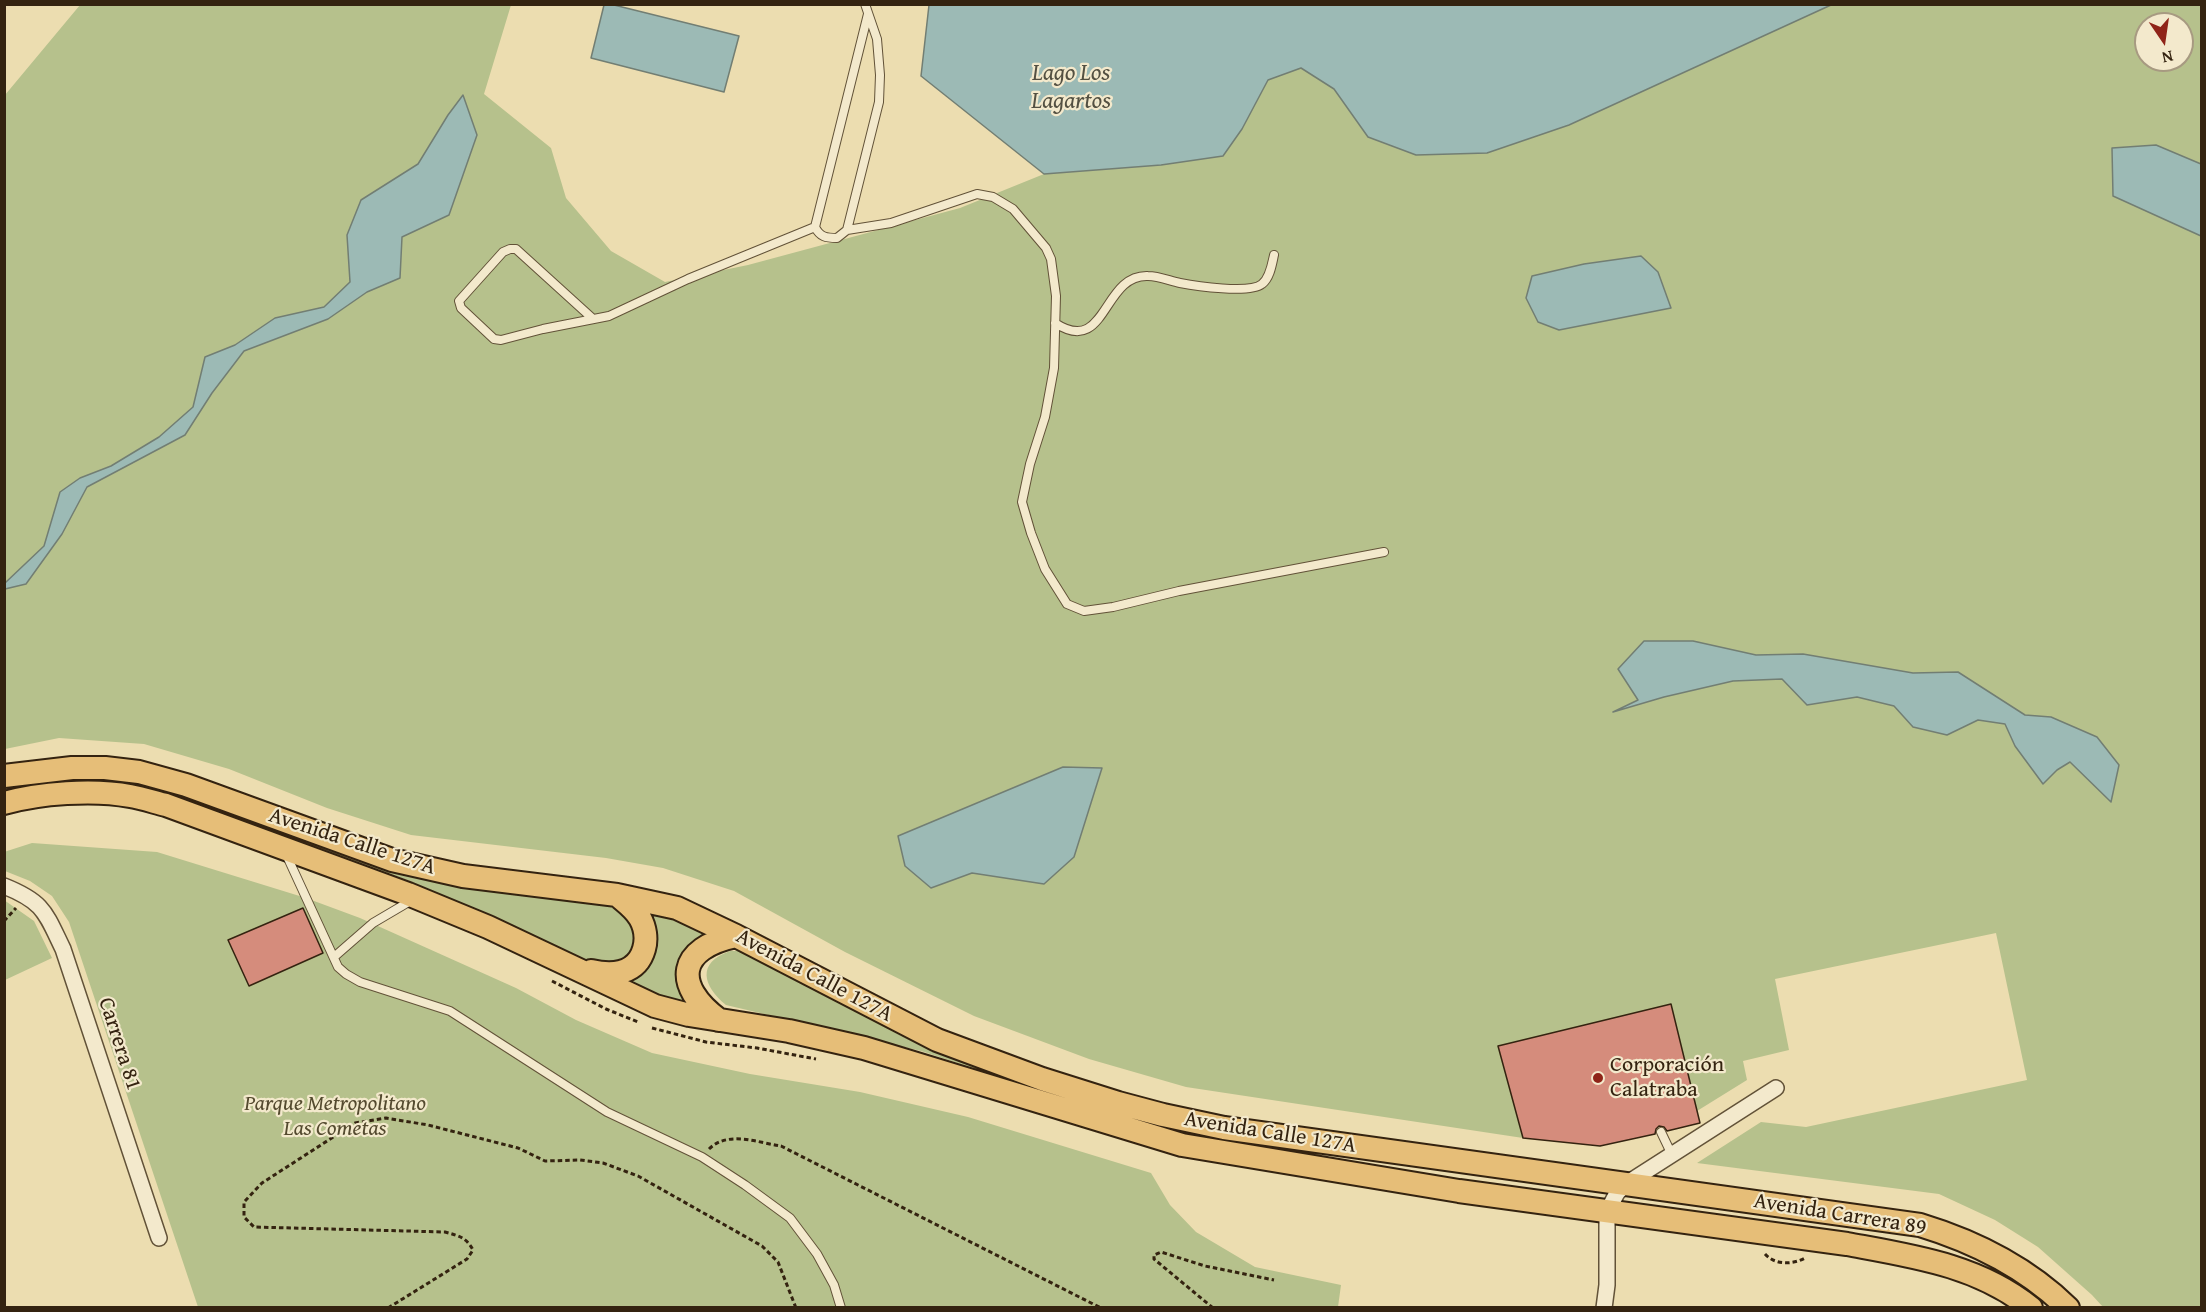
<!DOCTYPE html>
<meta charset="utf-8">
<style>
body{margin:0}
#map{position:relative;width:2206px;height:1312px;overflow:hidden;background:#ecddb0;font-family:"Gentium Book Plus",serif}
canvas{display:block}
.frame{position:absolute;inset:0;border:6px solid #342310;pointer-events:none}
.north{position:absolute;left:2134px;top:12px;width:60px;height:60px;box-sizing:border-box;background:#f3e9cc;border:2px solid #a79a81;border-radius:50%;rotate:167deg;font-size:16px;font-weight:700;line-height:24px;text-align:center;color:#342310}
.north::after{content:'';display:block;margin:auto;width:21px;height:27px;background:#8f2418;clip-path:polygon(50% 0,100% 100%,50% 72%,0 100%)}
</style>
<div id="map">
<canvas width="2206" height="1312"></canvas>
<div class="frame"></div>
<div class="north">N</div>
</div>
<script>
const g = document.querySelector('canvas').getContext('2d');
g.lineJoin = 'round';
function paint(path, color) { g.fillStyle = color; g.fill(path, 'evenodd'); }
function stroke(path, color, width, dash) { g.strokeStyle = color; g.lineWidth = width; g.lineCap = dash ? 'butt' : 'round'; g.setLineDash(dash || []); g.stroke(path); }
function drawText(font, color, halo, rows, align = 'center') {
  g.font = font + ' "Gentium Book Plus",serif'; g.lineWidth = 4.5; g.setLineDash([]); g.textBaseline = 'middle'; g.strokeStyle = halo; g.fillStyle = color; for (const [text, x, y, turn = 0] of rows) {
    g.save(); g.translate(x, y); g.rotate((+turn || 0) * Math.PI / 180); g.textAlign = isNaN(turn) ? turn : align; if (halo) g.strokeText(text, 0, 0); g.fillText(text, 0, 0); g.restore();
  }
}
paint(new Path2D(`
 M80 5H511L484 94 551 148 566 198 611 251 665 282 748 265 960 208 1044 174 1161 165 1242 129 1268 80 1301 68 1334 89 1368 137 1712 57 1831 5H2201V1307H2103L2092 1295 2038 1247 1995 1220 1939 1194 1697 1163 1761 1122 1806 1127 2027 1080 1996 933 1775 979 1789 1050 1743 1061 1747 1080 1697 1111 1671 1004 1498 1046 1523 1138 1186 1087 1089 1059 974 1016 845 952 734 891 663 868 606 858 411 835 327 808 229 769 144 744 59 738 5 749V95ZM2146 24H2182V60H2146Z
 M79 778 134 781 188 795 412 877 611 905C628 915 644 931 632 951 629 956 624 962 619 964 611 967 598 964 590 964L410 881 188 800 133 787 5 793 4 787 24 783Z
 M32 843 157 852 306 898 360 918 516 988 576 1020 652 1053 750 1074 860 1092 968 1117 1151 1173 1170 1205 1196 1232 1255 1267 1341 1285 1338 1307H198L69 922 52 896 30 881 5 871 4 852Z
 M4 900 34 921 52 958 5 980Z
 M645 908 713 933 703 938 688 1005 623 981Z
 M730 951H741L921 1046 1186 1135 1134 1121 921 1051 726 1005C703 986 696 963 730 951Z`), '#b6c18c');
const water = new Path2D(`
 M604 5H614L739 36 724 92 591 58Z
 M929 5V4L1831 5 1569 125 1487 153 1416 155 1368 137 1334 89 1301 68 1268 80 1242 129 1223 156 1161 165 1044 174 921 76Z
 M463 95 477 135 449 215 402 237 400 278 367 292 328 319 244 351 212 393 185 435 87 487 62 534 26 584 5 589V583L44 546 60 492 80 478 111 466 159 437 193 407 205 357 235 345 275 318 324 307 350 282 347 235 361 200 418 164 448 115Z
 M2156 145 2201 164V236L2113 196 2112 148Z
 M1641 256 1658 272 1671 308 1559 330 1538 322 1526 298 1532 276 1584 264Z
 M1644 641H1693L1756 655 1803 654 1913 673 1958 672 2025 715 2051 717 2097 737 2119 765 2111 802 2070 762 2057 770 2043 784 2015 746 2005 724 1978 720 1947 735 1913 727 1894 706 1857 697 1807 705 1782 679 1733 681 1664 697 1613 712 1638 700 1618 669Z
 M1063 767 1102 768 1074 857 1044 884 972 873 931 888 905 866 898 836Z`);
paint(water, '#9cbab5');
stroke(water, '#727e73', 1.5);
const building = new Path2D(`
 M303 908 323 953 249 986 228 940Z
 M1671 1004 1700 1123 1667 1131 1664 1127 1659 1126 1656 1129 1655 1134 1600 1146 1523 1138 1498 1046Z`);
paint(building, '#d58c7c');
stroke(building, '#342310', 1.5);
const lane = new Path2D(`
 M865 4 877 39 880 75 879 102 847 230 837 238C826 238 820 237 815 227L868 14
 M847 230 891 223 977 194 993 197 1013 209 1046 248 1051 259 1056 296 1054 368 1045 417 1030 464 1022 502 1031 533 1045 569 1067 604 1084 611 1113 607 1179 591 1384 552
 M592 318 516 249H510L503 252 459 301 461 308 494 339 501 340 543 329 609 316 688 279 815 227
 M1055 323C1107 357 1102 274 1148 276 1159 276 1170 281 1180 283 1195 286 1250 294 1262 284 1270 278 1272 264 1274 255
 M286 854 338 967 346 974 360 982 450 1011 607 1112 702 1157 745 1185 790 1218 817 1254 834 1285 841 1308
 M334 957 373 923 412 900
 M1661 1132 1672 1155`);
const street = new Path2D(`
 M4 886C44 902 45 912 63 949L159 1238
 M1604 1308 1607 1285V1212L1617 1193 1626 1184 1776 1088`);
const primary = new Path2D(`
 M4 776 72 768H105L139 772 186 785 392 860 463 876 617 895 677 908 736 936 937 1040 1042 1079 1118 1103 1163 1115 1224 1128 1920 1225C1976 1242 2026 1267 2068 1308
 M4 803C40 793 93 789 130 796 142 798 154 802 166 805L408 894 488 927 655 1006 689 1015 789 1031 864 1048 1182 1145 1459 1191 1847 1244C1912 1256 1978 1265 2031 1308
 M591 971C613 976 637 974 644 949 647 939 645 927 640 918 634 908 625 902 617 895
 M719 1020C672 985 678 948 736 936`);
stroke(lane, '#625238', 10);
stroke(street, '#625238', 18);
stroke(primary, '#342310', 26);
stroke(new Path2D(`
 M4 921 16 908
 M552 981 606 1009 638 1022
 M652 1028 706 1042 757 1048 816 1059
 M709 1149C728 1130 759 1143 781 1146L1101 1308
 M1765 1254C1775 1265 1792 1265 1805 1258
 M388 1308 467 1259 473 1250C466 1237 459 1236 445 1232L254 1227 244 1217V1202L262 1183 355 1123 386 1118 428 1125 518 1148 545 1161 580 1160 603 1163 638 1176 762 1246 778 1262 796 1308
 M1213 1308 1154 1259V1255L1161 1252 1205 1266 1274 1280`), '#342310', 3, [4.5, 3]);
stroke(lane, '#f3e9cc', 8);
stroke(street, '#f3e9cc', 15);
stroke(primary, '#e6be78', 22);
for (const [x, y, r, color] of [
 [1598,1078,6,"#8f2418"]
]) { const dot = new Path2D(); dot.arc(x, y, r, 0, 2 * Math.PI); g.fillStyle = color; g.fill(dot); stroke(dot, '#f3e9cc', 2); }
drawText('22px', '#342310', '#f3e9cc', [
 ["Avenida Calle 127A",352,842,18],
 ["Avenida Calle 127A",814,976,28],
 ["Carrera 81",119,1044,72],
 ["Avenida Calle 127A",1270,1133,9],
 ["Avenida Carrera 89",1840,1215,9]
]);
drawText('22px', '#342310', '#f3e9cc', [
 ["Corporación",1610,1065],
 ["Calatraba",1610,1090]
], 'left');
drawText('italic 22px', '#544a2f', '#f3e9cc', [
 ["Parque Metropolitano",335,1104],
 ["Las Cometas",335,1129]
]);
drawText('italic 24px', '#535042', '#f3e9cc', [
 ["Lago Los",1071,74],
 ["Lagartos",1071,102]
]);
</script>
